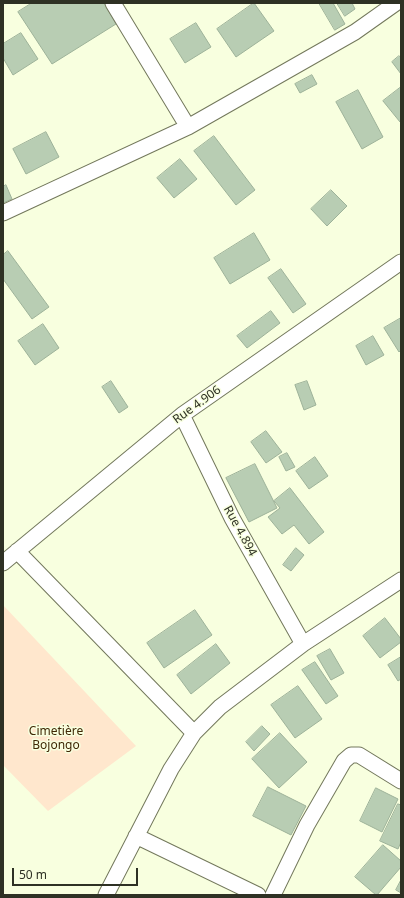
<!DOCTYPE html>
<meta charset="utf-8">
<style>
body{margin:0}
#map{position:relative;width:404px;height:898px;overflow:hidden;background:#f8ffdf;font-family:"Noto Sans",sans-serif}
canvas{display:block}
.frame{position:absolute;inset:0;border:4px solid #2e3124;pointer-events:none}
.scale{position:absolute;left:12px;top:868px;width:126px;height:18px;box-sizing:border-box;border:2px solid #2e3124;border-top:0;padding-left:5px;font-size:12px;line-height:14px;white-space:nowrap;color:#2e3124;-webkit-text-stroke:3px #f8ffdf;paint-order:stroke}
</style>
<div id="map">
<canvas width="404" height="898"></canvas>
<div class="frame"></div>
<div class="scale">50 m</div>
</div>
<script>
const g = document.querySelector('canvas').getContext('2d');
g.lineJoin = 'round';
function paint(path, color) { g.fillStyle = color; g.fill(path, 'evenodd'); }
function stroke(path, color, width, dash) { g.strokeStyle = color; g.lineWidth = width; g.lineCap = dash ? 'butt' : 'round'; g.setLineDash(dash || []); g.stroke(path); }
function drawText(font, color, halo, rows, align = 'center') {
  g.font = font + ' "Noto Sans",sans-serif'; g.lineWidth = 3; g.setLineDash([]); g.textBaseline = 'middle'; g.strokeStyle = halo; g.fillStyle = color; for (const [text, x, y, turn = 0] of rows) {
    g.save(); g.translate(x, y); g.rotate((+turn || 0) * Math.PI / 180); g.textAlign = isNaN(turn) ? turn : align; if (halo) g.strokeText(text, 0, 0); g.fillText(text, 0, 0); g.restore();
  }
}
paint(new Path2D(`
 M3 605 136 746 48 811 3 765Z`), '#ffe7cd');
const building = new Path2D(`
 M32 3H104L116 24 52 64 18 12Z
 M254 3 274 31 236 57 217 29Z
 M319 3H333L345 24 335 30Z
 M337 3H352L355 9 345 16Z
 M196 23 211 47 185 63 170 39Z
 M21 33 38 59 13 75 3 58V44Z
 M399 56 401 57V74L392 62Z
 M312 75 317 84 300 93 295 84Z
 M401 87V121L400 122 383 101Z
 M358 90 383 137 362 149 336 102Z
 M46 132 59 157 26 174 13 149Z
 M214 136 255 190 236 205 194 151Z
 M180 159 197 179 174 198 157 178Z
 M6 185 12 199 3 203V187Z
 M331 190 347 206 327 226 311 209Z
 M254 233 270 260 230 284 214 258Z
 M8 251 49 307 32 319 3 279V255Z
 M281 269 306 304 293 313 268 278Z
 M271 311 280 323 247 348 237 336Z
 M401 318V350L399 352 384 328Z
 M43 324 59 348 35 365 18 341Z
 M373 336 384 355 366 365 356 346Z
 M111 381 128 407 119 413 102 387Z
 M307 381 316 405 304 410 295 385Z
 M266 431 282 452 266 463 251 442Z
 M287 453 295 467 286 471 279 457Z
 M315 457 328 476 309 489 296 471Z
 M255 464 277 508 249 522 226 478Z
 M290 488 324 532 309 544 294 525 282 534 268 517 280 508 274 501Z
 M296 548 304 555 291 571 283 565Z
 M195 610 212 635 164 668 147 643Z
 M385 618 401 639V642L380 658 363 636Z
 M216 644 230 663 191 694 177 675Z
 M330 649 344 673 331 680 317 656Z
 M401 657V679L398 681 388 665Z
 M315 662 338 696 326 704 302 670Z
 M298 686 322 719 295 738 271 705Z
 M262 726 270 734 254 751 246 742Z
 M280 733 307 762 279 788 252 759Z
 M268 787 306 806 291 835 253 816Z
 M376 788 398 799 382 832 360 821Z
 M398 804 401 805V842L398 849 380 841Z
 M383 845 401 861V867L377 895H376L355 877Z
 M401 880V893L396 890Z`);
paint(building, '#b8cdb3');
stroke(building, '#9db299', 1);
const minor = new Path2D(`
 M113 3 188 127
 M3 213 188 127 355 32 396 3
 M182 415 232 518 303 644
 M17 551 194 733
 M3 563 182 415 401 262
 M136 836 258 895
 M106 895 171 769 194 733 220 707 303 644 401 580
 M273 895 307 825 344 761 351 755H359L401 781`);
stroke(minor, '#73785c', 17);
stroke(minor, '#fff', 15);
drawText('12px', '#2e3124', '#f8ffdf', [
 ["Rue 4.906",197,405,-36],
 ["Rue 4.894",240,531,61]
]);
drawText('12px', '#402805', '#f8ffdf', [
 ["Cimetière",56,732],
 ["Bojongo",56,746]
]);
</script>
